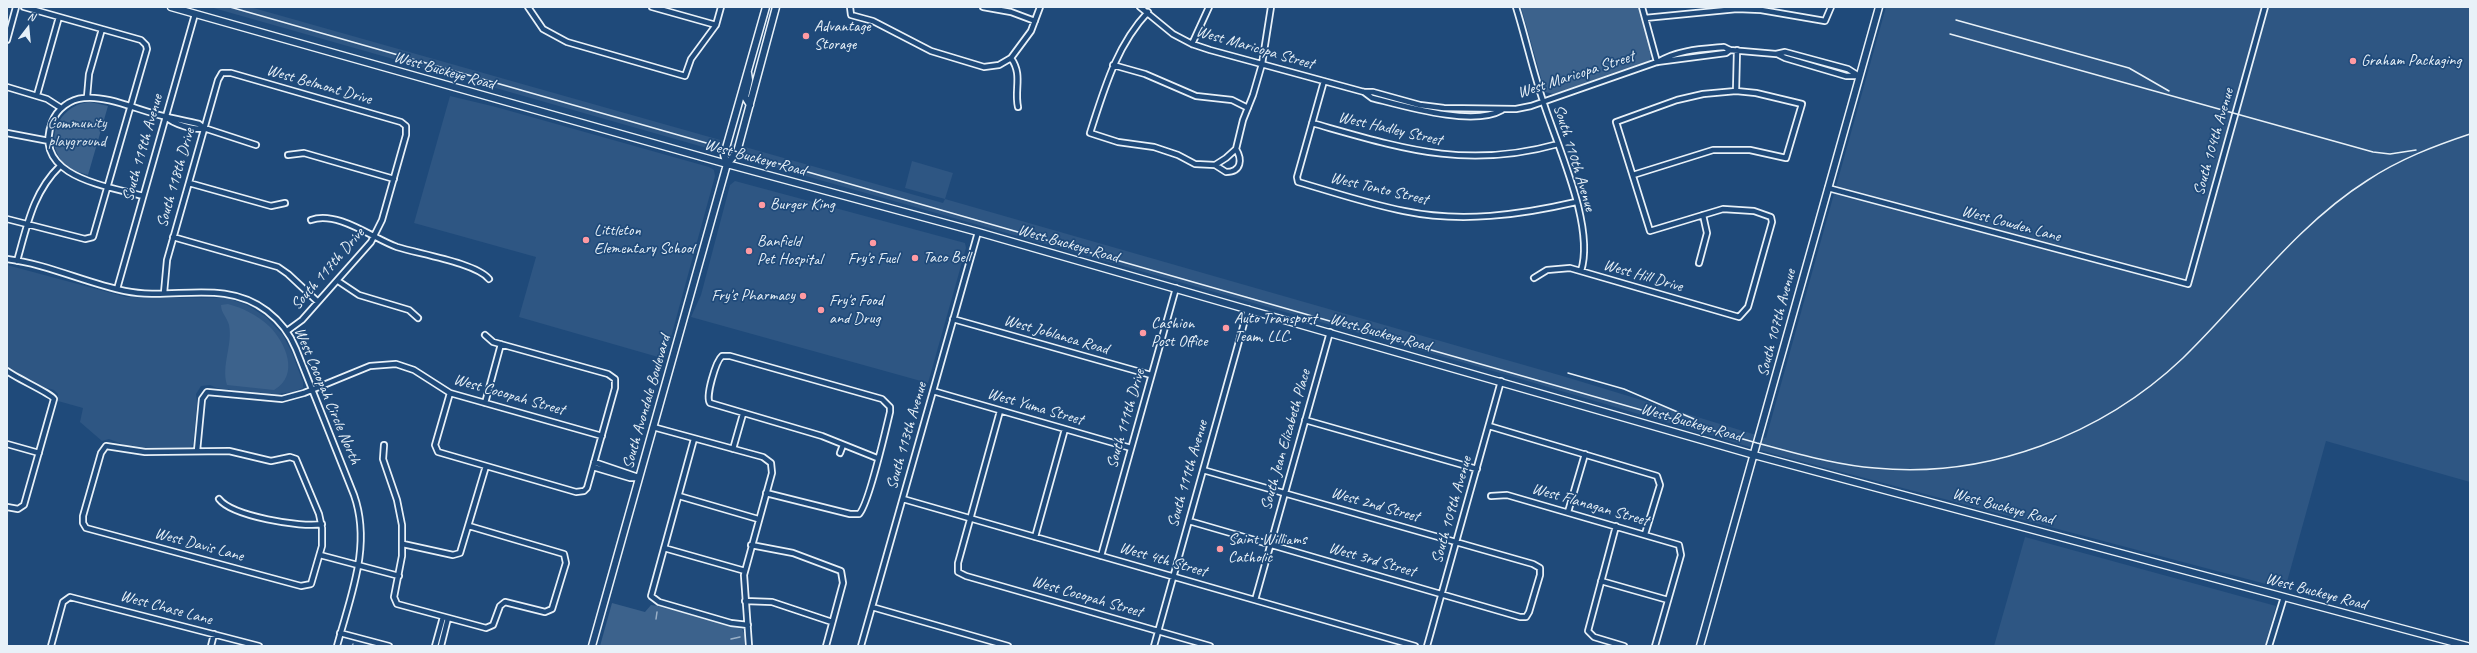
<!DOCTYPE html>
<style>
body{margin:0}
#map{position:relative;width:2477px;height:653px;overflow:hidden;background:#1f4a7a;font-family:Caveat,sans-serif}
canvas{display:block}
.frame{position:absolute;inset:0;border:8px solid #e8f1f8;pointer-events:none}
.north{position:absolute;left:8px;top:8px;width:40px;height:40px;-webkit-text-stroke:3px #1f4a7a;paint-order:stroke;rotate:16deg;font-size:11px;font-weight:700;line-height:16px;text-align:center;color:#e8f1f8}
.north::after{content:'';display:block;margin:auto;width:14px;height:18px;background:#e8f1f8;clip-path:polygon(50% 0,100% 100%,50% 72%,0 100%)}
</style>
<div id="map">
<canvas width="2477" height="653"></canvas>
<div class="frame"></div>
<div class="north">N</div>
</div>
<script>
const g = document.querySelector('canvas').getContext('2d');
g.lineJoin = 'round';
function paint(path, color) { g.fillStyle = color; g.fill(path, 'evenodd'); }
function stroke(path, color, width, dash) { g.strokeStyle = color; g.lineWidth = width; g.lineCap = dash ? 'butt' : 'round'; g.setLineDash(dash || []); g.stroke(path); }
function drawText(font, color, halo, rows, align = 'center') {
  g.font = font + ' Caveat,sans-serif'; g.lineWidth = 3.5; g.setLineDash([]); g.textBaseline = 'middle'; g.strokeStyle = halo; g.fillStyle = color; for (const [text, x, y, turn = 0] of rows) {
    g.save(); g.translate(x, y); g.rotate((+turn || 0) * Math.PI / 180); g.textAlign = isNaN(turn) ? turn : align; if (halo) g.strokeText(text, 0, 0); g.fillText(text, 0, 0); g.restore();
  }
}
paint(new Path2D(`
 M210 7H250L943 203 945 199 905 188 912 161 953 173 945 199 1566 377 1766 438 1886 7H2470V482L2326 441 2285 589 1770 453 1514 377Z
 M450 96 496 107 709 167 714 170 715 176 665 359 519 317 536 257 414 223Z
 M735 181 965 243 966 248 928 383 691 317 701 295 730 185Z
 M7 265 126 297 227 298 247 305 266 317 283 335 292 353 303 382V388L293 392 268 395 217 388 210 385 201 386 196 394 197 404 193 444 191 448H133L109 439 102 441 80 422 83 408 58 401V394L54 390 33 384 7 367Z
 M2025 537 2276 606 2265 646H1994Z`), '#2e5683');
paint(new Path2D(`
 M1521 7H1639L1651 52 1650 61 1554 94 1545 92Z
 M90 102 108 106 88 175C79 172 70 170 64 163 42 140 60 104 90 102Z
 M228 304C243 308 257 315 269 326 286 343 300 375 274 390L227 385C221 365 233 345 229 325 227 317 221 313 221 305Z
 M612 603 645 612 651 605 658 606 742 629 745 635 744 646H600Z`), '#3c628c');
stroke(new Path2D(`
 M656 619 657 612
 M731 639 740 637
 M352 646 353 644`), '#9ab0c7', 1.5);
const minor = new Path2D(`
 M528 7 543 29 567 42 685 76 691 59 716 25 721 7
 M652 7 716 25
 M850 7 851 15 873 21 931 51 984 67 999 65 1011 58 1031 31 1040 7
 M983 7 1011 12 1035 21
 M1140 7 1173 34 1192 44 1210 50 1364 92H1373L1420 105 1444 108 1516 109 1531 106 1657 62 1726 53 1730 50
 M1516 7C1526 39 1533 72 1544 104 1558 148 1595 227 1581 271
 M1642 7 1657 62
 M1148 12C1116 46 1104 90 1090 133L1118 142 1154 147 1178 155 1195 164 1215 165 1226 158 1236 149 1243 120 1253 95 1262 64 1271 7
 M1645 18 1737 9 1761 10 1825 21 1831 7
 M7 40 16 7
 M1192 44 1209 7
 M1777 54 1785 58 1846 76H1858
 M1011 58C1023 75 1014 89 1018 107
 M1658 62C1677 50 1702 49 1724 47L1730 50 1776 54 1785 52 1848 69 1859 76
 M1113 65 1145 74 1196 96 1232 100 1248 108
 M1324 81 1297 177 1298 182C1333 192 1368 204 1404 211 1461 223 1520 215 1576 202
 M7 87 47 99 61 108
 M1736 91 1737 50
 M1364 92 1372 98C1404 106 1473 127 1502 110
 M37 95 59 17
 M87 97 89 74 102 29
 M166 117C173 124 195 131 204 128
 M1312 123C1401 148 1465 170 1558 144
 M7 133 49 141
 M288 155 304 153 394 179
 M1215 165 1226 172C1242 172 1242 159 1236 149
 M189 183 271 206 285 203
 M1828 188 2188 284 2265 7
 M143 196C108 186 31 177 52 122 57 109 70 99 84 98 107 95 140 111 163 116 175 119 187 121 199 124L204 128 256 145
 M7 219 85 239 93 237 147 49 146 45 141 40 24 7
 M311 220C337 210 374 239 397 247 419 254 476 263 489 279
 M173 237 278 267 288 274 318 302
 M7 259C47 264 86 283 125 291 173 301 224 278 267 311 280 321 290 334 296 349L354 495C372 546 350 597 337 646
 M17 261C27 226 33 192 60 166
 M1699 263 1707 233 1703 215
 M1534 278 1547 270 1570 268 1739 317 1748 307 1772 222 1771 217 1754 211 1723 209 1650 231 1616 122 1677 100 1703 94 1736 91 1756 93 1802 104 1786 158 1750 150H1713L1633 175
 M338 281 359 295 409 310 418 318
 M117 289 195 14
 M164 293 167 260 218 80 222 73H231L401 122 406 126V135L382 220 371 242 302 320 287 331
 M953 319 1151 375
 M7 371C16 378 52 394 54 399L24 505 18 509 7 507
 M933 391 1131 448
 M450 393 435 445 438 452 576 492 584 491 587 488 615 388V379L608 374 493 342 485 335
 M485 403 501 344
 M1000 411 958 563V572L966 576 1210 646
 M1305 420 1477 469
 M1489 426 1657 476 1660 485 1645 534
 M653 427 763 457 771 463 772 473 744 575 749 646
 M694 439 651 596 659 602 731 623 748 625
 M7 444 39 453
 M384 445 383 459 397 500 402 525V556L394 597 397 604 486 628 493 625 500 606 505 602 545 612 552 609 566 563 564 554 469 526
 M106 446 145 452 229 451 271 461 290 457 296 459 319 514 322 528V546L311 584 301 586 86 528 83 523V516L101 453Z
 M733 449 743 414
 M197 451 202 399 207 392 282 399 304 393 370 366 396 364 414 370 450 393 602 436
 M840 453 843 445
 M594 462 638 477
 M593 467 630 478H639
 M766 493 850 514H859C868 506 886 429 890 412V407L882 399 730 356H722C716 361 705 397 710 403L822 436 877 458
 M679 496 758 519
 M1491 496 1507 495 1679 545 1681 555 1655 646
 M219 499C232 516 301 528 322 524
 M903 499 1415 646
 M1568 512 1585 454
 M1189 521 1520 617H1526L1529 612 1540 575V568L1533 564 1203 470
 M1616 526 1588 631 1594 637 1624 646
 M1035 537 1065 429
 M403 544 453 555 460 553 486 466
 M751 545 793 553 841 571 843 583 826 646
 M664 548 745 571
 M320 555 399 576
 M1101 556 1176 288
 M1601 581 1668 600
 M1255 600 1330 332
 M745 601 772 602 832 622
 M872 607 1008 646
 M340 633 389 646
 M51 646 63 602 70 597 259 646
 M211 646 214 634
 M435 646 443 617
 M441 646 448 618
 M861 646 978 232
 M1154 646 1248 309
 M1427 646 1501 381
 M2269 646 2284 597`);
const major = new Path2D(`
 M171 7 727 164 978 232 1754 455 2467 646
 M748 73 749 80 745 97 750 105
 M727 164 724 155 766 7
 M592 646 727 164 737 152 776 7
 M1700 646 1879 7`);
stroke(minor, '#e8f1f8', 8);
stroke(major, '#e8f1f8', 9);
stroke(minor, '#1f4a7a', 4.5);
stroke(major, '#1f4a7a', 6);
stroke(new Path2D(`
 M230 7 1757 443C1796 453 1835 465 1875 468 1987 479 2102 435 2183 358 2244 299 2295 226 2368 180 2400 159 2434 146 2470 134
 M1956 20 2129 68 2169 91
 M1950 34 2373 152 2390 154 2416 150
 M1568 373 1624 389 1694 419`), '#e8f1f8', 1.5);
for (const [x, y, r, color] of [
 [806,36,4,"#ff9aa2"],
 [2353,61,4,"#ff9aa2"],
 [762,205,4,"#ff9aa2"],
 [586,240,4,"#ff9aa2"],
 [873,243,4,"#ff9aa2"],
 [749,251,4,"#ff9aa2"],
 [915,258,4,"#ff9aa2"],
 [803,296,4,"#ff9aa2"],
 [821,310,4,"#ff9aa2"],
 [1226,328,4,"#ff9aa2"],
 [1143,333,4,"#ff9aa2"],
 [1220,549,4,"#ff9aa2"]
]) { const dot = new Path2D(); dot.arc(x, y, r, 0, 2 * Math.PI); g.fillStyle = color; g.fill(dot); stroke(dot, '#1f4a7a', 1.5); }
drawText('16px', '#e8f1f8', '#1f4a7a', [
 ["Advantage",814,27],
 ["Storage",814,45],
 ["Graham Packaging",2361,61],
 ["Burger King",770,205],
 ["Littleton",594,231],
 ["Elementary School",594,249],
 ["Banfield",757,242],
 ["Pet Hospital",757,260],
 ["Taco Bell",923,258],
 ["Fry's Fuel",873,259,"center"],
 ["Fry's Pharmacy",795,296,"right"],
 ["Fry's Food",829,301],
 ["and Drug",829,319],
 ["Auto Transport",1234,319],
 ["Team, LLC.",1234,337],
 ["Cashion",1151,324],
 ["Post Office",1151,342],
 ["Saint Williams",1228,540],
 ["Catholic",1228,558]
], 'left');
drawText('16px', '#e8f1f8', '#1f4a7a', [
 ["West Maricopa Street",1255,48,16],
 ["West Buckeye Road",444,71,16],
 ["West Maricopa Street",1576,75,-18],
 ["West Belmont Drive",319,85,16],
 ["West Hadley Street",1390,129,13],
 ["South 104th Avenue",2214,142,-74],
 ["South 119th Avenue",143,148,-74],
 ["West Buckeye Road",755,158,15],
 ["South 110th Avenue",1574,158,73],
 ["South 118th Drive",176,178,-74],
 ["West Tonto Street",1379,189,13],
 ["West Cowden Lane",2011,224,15],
 ["West Buckeye Road",1068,244,16],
 ["South 117th Drive",328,269,-49],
 ["West Hill Drive",1643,276,16],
 ["South 107th Avenue",1777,323,-75],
 ["West Buckeye Road",1380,333,16],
 ["West Joblanca Road",1056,335,16],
 ["West Cocopah Street",509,395,16],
 ["West Cocopah Circle North",327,396,67],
 ["South Avondale Boulevard",647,402,-74],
 ["West Yuma Street",1035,407,16],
 ["South 111th Drive",1126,419,-74],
 ["West Buckeye Road",1691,423,16],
 ["South 113th Avenue",907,436,-74],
 ["South Jean Elizabeth Place",1286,440,-74],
 ["South 111th Avenue",1188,474,-74],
 ["West 2nd Street",1375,505,16],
 ["West Flanagan Street",1590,505,16],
 ["West Buckeye Road",2003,507,15],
 ["South 109th Avenue",1452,510,-74],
 ["West Davis Lane",199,545,15],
 ["West 4th Street",1163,560,16],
 ["West 3rd Street",1372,560,16],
 ["West Buckeye Road",2316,592,15],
 ["West Cocopah Street",1087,597,16],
 ["West Chase Lane",166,608,15]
]);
drawText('16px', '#d7e3ed', '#1f4a7a', [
 ["Community",77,124],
 ["playground",77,142]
]);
</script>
